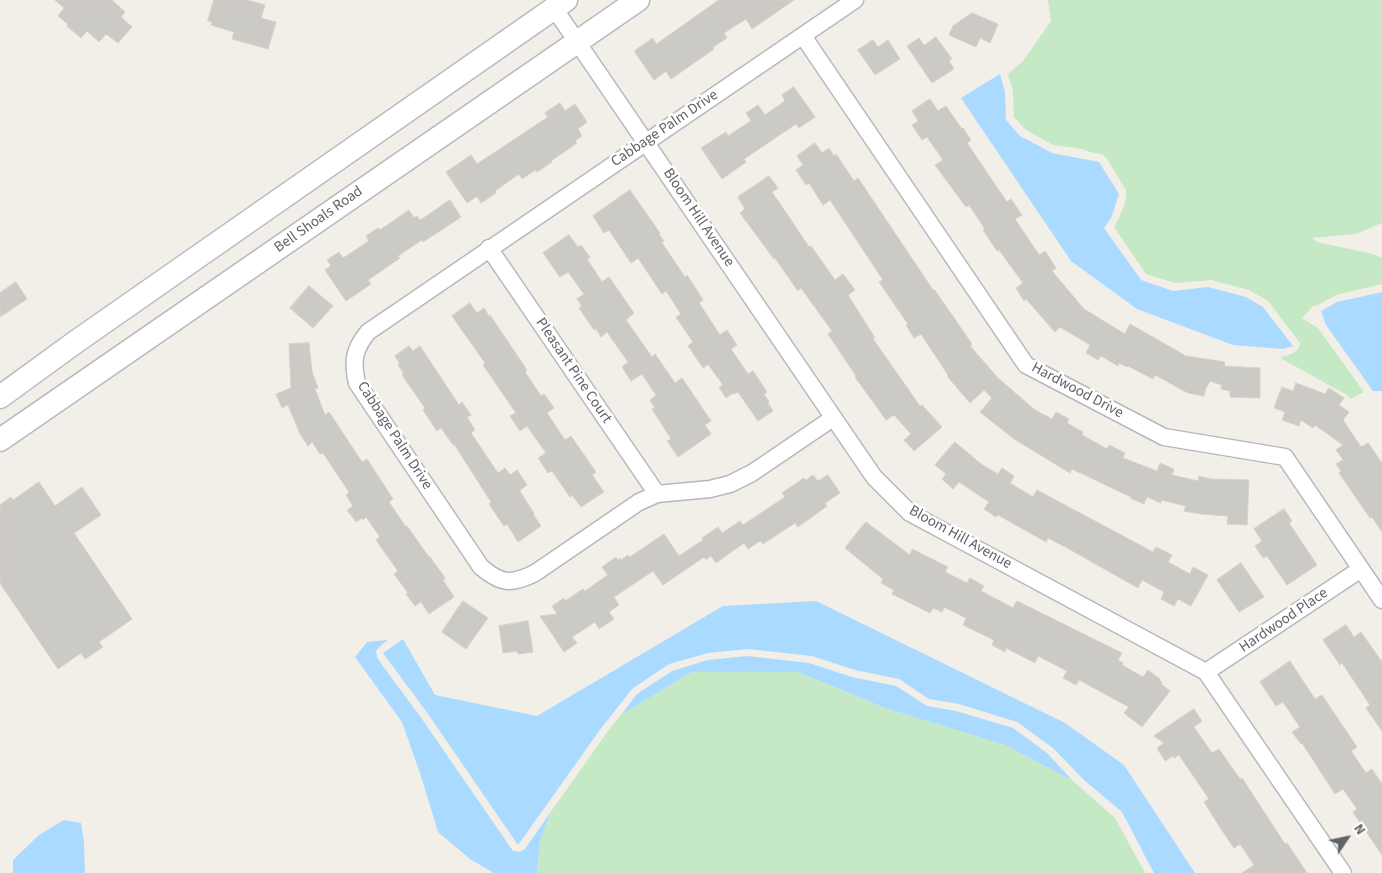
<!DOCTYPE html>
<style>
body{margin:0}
#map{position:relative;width:1382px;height:873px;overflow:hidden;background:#f1efe8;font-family:"Source Sans 3",sans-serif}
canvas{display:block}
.north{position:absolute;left:1322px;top:813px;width:50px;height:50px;-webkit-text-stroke:4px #fff;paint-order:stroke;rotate:56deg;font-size:14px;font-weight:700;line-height:20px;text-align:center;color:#5f6368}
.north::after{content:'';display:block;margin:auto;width:18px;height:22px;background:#5f6368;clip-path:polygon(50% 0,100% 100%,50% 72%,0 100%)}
</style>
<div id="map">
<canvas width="1382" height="873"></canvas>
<div class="north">N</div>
</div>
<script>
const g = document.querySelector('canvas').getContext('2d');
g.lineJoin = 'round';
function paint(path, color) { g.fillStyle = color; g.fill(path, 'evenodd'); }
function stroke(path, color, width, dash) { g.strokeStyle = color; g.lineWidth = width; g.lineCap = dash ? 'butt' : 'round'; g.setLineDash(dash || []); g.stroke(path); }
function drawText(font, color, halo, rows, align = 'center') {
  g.font = font + ' "Source Sans 3",sans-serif'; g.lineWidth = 5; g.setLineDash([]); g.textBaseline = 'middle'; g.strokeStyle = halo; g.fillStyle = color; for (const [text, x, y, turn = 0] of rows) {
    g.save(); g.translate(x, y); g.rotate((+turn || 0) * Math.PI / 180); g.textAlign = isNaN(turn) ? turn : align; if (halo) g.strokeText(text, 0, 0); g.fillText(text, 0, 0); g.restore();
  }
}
paint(new Path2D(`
 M1048 0H1382V223L1356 234 1312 238 1317 242 1373 254 1382 258V284L1336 295 1316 306H1313L1302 318 1318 328 1364 392 1350 399 1347 395 1282 359 1281 357C1289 355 1300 353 1300 343L1268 301 1249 290 1211 280 1175 283 1146 274 1114 227C1120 217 1127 203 1126 190L1106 157 1101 154 1090 152 1083 149 1053 145 1026 130 1014 117 1013 91 1008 74 1023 61 1051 21Z
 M692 672H798L885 708 1005 745 1073 781 1115 818 1145 873H537L540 841 550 813 608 731 621 715Z`), '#c5e8c5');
paint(new Path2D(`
 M1000 74 1005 92 1006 120 1020 136 1052 153 1099 162 1119 194 1111 218 1104 228 1141 280 1173 291 1208 287 1246 297 1263 307 1293 346 1283 349 1233 345 1137 309 1071 261 961 98Z
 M1382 292V391H1373L1326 325 1321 311 1337 302Z
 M816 601 1065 723 1124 765 1195 873H1154L1122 812 1084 780 1053 748 1017 722 959 704 929 699 899 679 855 670 812 656 748 649 708 653 669 664 632 689 602 727 518 845 428 714 383 653 403 639 435 695 537 716 723 606Z
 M388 640 379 647 376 651 377 658 422 719 513 851 520 852 525 849 550 813 540 841 537 873H494L470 859 438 832 422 779 402 722 355 657 367 642Z
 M747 656 809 663 852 677 896 686 927 706 956 711 1013 728 1047 753 1073 781 1005 745 885 708 798 672H692L621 715 637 694 672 671 708 660Z
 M64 820 81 823 84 843 85 873H13V860L39 835Z`), '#aadaff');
const building = new Path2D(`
 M55 0H112L125 12 121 17 132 27 118 43 106 34 99 42 87 31 81 38 67 26 68 24 58 16 64 8Z
 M214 0H247L265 5 261 18 276 22 268 49 232 39 234 32 211 25 212 22 208 21Z
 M719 0H794L752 29 746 19 724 33 727 38 713 47 714 49 671 79 666 71 654 80 634 51 653 38 656 44Z
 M972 13 998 24 990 43 980 38 976 47 949 35 953 26Z
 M936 37 952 59 949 61 954 69 932 83 907 46 919 38 924 45Z
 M873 40 878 47 888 40 900 59 875 75 858 50Z
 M794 87 815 117 799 128 796 124 744 159 746 162 722 179 701 148 726 132 728 136 751 121 746 113 758 105 765 115 785 101 782 95Z
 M930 99 938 111 946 106 962 129 963 128 971 140 967 143 1007 202 1011 199 1022 215 1015 219 1039 255 1045 251 1056 268 1052 271 1084 309 1125 334 1130 324 1186 356 1225 362 1224 366 1260 368V398L1230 397V391L1221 389 1222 385 1210 381 1207 387H1206L1204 396 1188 393 1155 375 1153 379 1128 366 1127 367 1119 363 1118 366 1101 356 1098 360 1086 353 1090 345 1060 327 1055 332 1026 299 1024 301 1016 288 1023 283 999 250 997 251 983 230 985 229 969 205 966 207 935 165 943 160 927 137 922 140 912 125 918 121 912 111Z
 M560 103 565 111 575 104 587 122 578 129 582 136 575 141 577 143 551 161 552 162 537 172 535 170 522 179 519 174 495 191 496 193 481 203 477 196 467 203 446 172 471 155 477 164 548 117 545 113Z
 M815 143 822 153 829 148 834 156 836 154 854 181 858 178 933 290 934 289 972 344 970 346 998 378 1035 410 1052 419 1056 412 1069 419 1067 423 1083 432 1082 435 1107 449 1109 445 1125 453 1123 458 1157 471 1160 463 1174 469 1172 475 1198 481 1199 476 1210 479 1249 480 1247 525 1227 524 1228 516 1201 514 1184 511 1186 506 1161 500V503L1147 497 1144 504 1130 498 1131 497 1072 469 1070 473 1014 439 980 412 992 398 984 390 970 403 947 376 948 375 921 334 914 338 906 325 908 324 879 282 883 280 830 200 823 205 809 183 806 185 796 170 803 165 797 156Z
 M769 176 778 188 772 192 787 214 809 247 811 246 835 280 843 274 855 290 848 295 875 338 873 339 920 406 922 405 942 427 914 451 904 440 911 434 894 415 886 420 855 377 856 376 828 334 832 331 801 288 798 291 775 258 774 259 740 213 745 209 738 197Z
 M630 190 660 233 659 234 664 241 662 243 685 277 687 275 703 300 699 303 720 335 727 330 737 345 731 349 748 374 753 371 767 392 764 394 769 402 768 403 773 411 758 421 738 392 734 394 733 393 726 398 719 387 723 385 708 364 703 368 688 346 693 342 676 317 681 314 666 291 662 294 638 258 631 263 609 230 604 233 593 216Z
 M450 200 461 217 423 242 422 240 398 256 400 258 368 280 371 284 346 301 325 270 331 266 327 260 339 252 343 258 369 241 366 236 378 228 380 230 409 210 414 218 417 216 420 220Z
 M569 235 578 247 581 245 590 257 587 259 602 282 609 277 634 313 626 320 652 357 655 354 675 383 682 378 711 421 705 425 711 434 678 457 667 441 671 439 652 409 655 408 650 400 656 395 642 374 631 381 622 367 628 362 607 332 601 337 596 329 594 330 579 308 582 306 577 299 584 294 568 272 560 277 543 253Z
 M16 282 27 299 0 317V293Z
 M309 286 333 306 313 328 290 308Z
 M470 303 477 313 484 308 489 316 490 315 527 370 525 372 541 396 544 394 554 408 547 413 565 440 571 436 596 472 592 475 604 492 581 507 572 495 570 497 552 471 548 473 538 458 546 453 527 426 520 431 510 416 516 413 483 365 485 363 452 316Z
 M309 343 312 372 318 388 315 389 325 415 329 412 362 462 367 459 393 499 389 502 406 527 407 526 429 557H430L445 578 443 580 454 597 429 614 421 602 415 606 406 594 408 593 394 574 398 571 376 540 380 537 366 517 363 520 362 518 356 522 347 510 353 506 346 495 349 492 323 453 320 454 312 442 308 446 300 434 288 405 282 408 276 394 291 388 289 344Z
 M409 346 413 351 420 346 459 405 462 402 471 415 467 417 475 430 471 433 498 473 505 468 510 475 517 470 527 485 520 490 521 493 534 513 533 514 541 526 518 542 507 524 504 526 489 504 491 502 454 444 453 445 441 428 437 431 423 410 425 408 402 375 404 374 398 365 400 364 395 356Z
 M1296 383 1325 394 1329 388 1344 398 1339 405 1349 412 1343 420 1361 447 1368 443 1382 463V532L1372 517 1370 518 1339 473 1341 471 1336 464 1343 460 1336 450 1343 445 1315 425 1313 428 1301 420 1299 426 1282 420 1285 412 1274 408 1282 387 1293 391Z
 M955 442 981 464 998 474 1002 468 1014 476 1010 483 1033 497 1037 490 1153 552 1156 547 1172 555 1168 562 1190 574 1193 567 1208 575 1191 606 1178 599 1174 606 1161 599 1164 592 1142 580 1138 588 1069 549 1048 538 1046 542 998 515 996 517 984 509 989 502 959 482 953 489 942 479 946 474 935 465Z
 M813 475 818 481 828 475 840 493 825 503 827 506 798 527 795 523 763 544 760 541 748 549 744 543 716 563 711 556 706 560 704 557 663 585 653 571 614 597 619 605 609 612 614 619 599 629 595 622 572 637 577 643 564 652 540 616 557 614 552 606 564 598 565 601 583 589 585 591 608 575 602 567 616 557 618 560 620 558 621 560 628 555 630 557 664 534 679 556 703 540 702 538 718 527 722 533 740 521 743 525 785 497 782 493 804 478 806 480Z
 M39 482 55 506 82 487 101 515 74 533 132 619 99 642 103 647 85 659 81 653 58 669 0 583V505L11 497 13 500Z
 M1284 509 1292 521 1289 523 1317 565 1287 585 1267 556 1263 558 1255 546 1262 541 1254 529Z
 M866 522 910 555 912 549 948 567 945 572 967 583 970 578 984 586 981 591 1013 608 1017 601 1122 653 1118 660 1123 663 1122 665 1143 677 1148 670 1160 679 1159 680 1162 682 1161 684 1170 691 1142 727 1124 713 1129 707 1079 680 1076 685 1063 678 1067 671 1038 656 1035 663 1006 648 1005 652 992 645 994 640 963 625 966 618 944 607 942 612 933 608 930 613 892 594 894 590 881 583 883 579 845 548Z
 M1241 563 1264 597 1239 612 1217 580Z
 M463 601 488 618 466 649 442 632Z
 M528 621 533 652 518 654 517 651 503 653 499 626Z
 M1346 625 1354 637 1361 632 1382 662V731L1366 708 1370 705 1342 663 1340 665 1323 640Z
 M1290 661 1315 699 1322 695 1357 747 1351 751 1366 773 1372 769 1382 784V855L1353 812 1357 809 1343 789 1335 794 1302 743 1301 744 1292 732 1300 727 1283 702 1276 706 1260 682Z
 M1194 709 1202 721 1194 727 1212 753 1219 749 1240 779 1242 778 1285 844 1287 843 1307 873H1242L1254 865 1240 844 1234 848 1221 829 1204 802 1209 799 1179 755 1174 758 1173 756 1165 761 1157 748 1164 743 1154 736Z`);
paint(building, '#cccac5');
stroke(building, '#d6d1c6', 1);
const street = new Path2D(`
 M554 8 874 477 910 513 1206 672 1343 873
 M803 36 1026 365 1164 437 1285 457 1382 600
 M489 248 657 494
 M833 418 752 473 730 484 710 489 657 494 639 502 535 573C511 585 501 584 481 567L357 383C352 361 354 349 368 332L855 0
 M1206 672 1361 569`);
const secondary = new Path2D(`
 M0 397 77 341 566 0
 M0 440 638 0`);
stroke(street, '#b5b8bc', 19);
stroke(secondary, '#b6babf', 25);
stroke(street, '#fff', 16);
stroke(secondary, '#fff', 22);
drawText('15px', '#5f6368', '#fff', [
 ["Cabbage Palm Drive",665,129,-34],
 ["Bloom Hill Avenue",698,218,56],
 ["Bell Shoals Road",319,220,-35],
 ["Pleasant Pine Court",573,371,56],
 ["Hardwood Drive",1077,391,28],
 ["Cabbage Palm Drive",394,436,57],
 ["Bloom Hill Avenue",960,538,29],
 ["Hardwood Place",1284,621,-34]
]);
</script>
